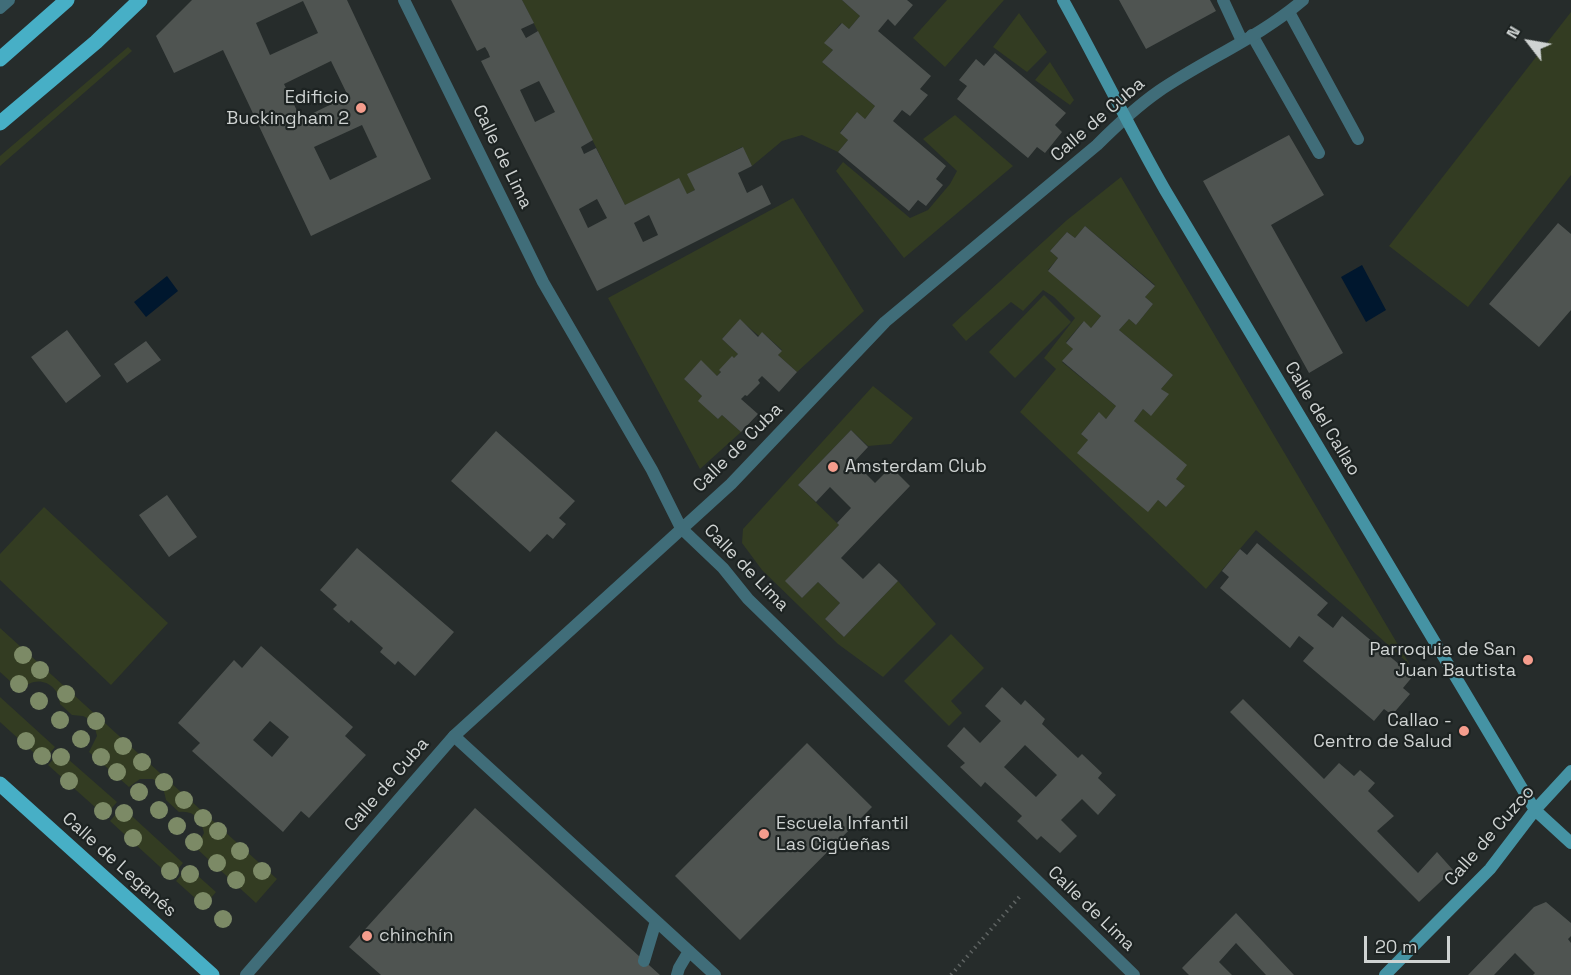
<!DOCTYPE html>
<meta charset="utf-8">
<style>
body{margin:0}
#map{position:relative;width:1571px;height:975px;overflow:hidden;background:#262c2b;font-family:"Space Grotesk",sans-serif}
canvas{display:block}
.north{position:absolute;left:1499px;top:12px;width:60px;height:60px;-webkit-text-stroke:4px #1d2322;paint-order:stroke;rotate:301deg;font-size:16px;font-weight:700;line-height:24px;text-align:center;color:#cfd3d2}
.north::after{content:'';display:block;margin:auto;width:21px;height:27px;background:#cfd3d2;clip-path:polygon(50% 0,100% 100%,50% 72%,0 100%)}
.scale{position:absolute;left:1364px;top:936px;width:86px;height:27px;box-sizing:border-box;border:3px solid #cfd3d2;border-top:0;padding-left:8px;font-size:18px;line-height:21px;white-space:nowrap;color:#cfd3d2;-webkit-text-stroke:4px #1d2322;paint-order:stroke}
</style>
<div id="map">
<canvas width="1571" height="975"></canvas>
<div class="north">N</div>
<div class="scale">20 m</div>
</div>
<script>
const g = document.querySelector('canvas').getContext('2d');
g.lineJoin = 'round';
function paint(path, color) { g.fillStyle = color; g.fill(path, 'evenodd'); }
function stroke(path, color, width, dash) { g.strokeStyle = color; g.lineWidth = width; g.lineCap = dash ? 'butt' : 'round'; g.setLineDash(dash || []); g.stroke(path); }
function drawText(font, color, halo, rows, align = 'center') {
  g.font = font + ' "Space Grotesk",sans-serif'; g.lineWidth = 4.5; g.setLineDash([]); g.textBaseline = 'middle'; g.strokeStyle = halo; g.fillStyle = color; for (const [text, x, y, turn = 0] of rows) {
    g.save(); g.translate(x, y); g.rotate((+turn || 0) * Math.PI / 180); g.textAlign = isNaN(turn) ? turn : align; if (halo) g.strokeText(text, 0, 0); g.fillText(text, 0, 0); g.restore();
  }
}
paint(new Path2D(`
 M522 0H842L860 16 849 29 841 23 825 43 833 50 822 62 875 106 865 119 857 113 840 132 848 140 838 152 802 135 782 141 752 166 742 147 688 174 695 190 687 194 625 205Z
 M947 0H1004L945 67 913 38Z
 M1571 12V175L1468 307 1389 246Z
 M1019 13 1047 52 1027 72 993 47Z
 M128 47 132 51 0 166V156Z
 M1050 62 1074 100 1070 105 1035 80Z
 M955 115 1013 166 904 258 836 171 843 162 910 218 928 210 950 184 957 171 923 139Z
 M1121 177 1410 665 1354 614 1256 530 1206 589 1020 412 1056 369 1044 358 1075 318 1054 297 1043 290 1023 311 1011 302 966 341 952 325 1067 220ZM1085 226 1155 285 1145 297 1153 304 1136 325 1129 319 1119 330 1173 375 1161 389 1168 394 1150 415 1143 409 1134 421 1176 479 1184 485 1166 507 1081 434 1098 413 1106 419 1116 406 1062 362 1073 349 1066 342 1083 322 1091 328 1101 316 1048 270 1058 258 1050 251 1067 232 1075 238Z
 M793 198 864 311 797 372 778 355 782 350 763 333 759 336 740 320 722 339 738 354 734 358 732 357 717 376 701 361 684 379 702 396 699 401 718 419 722 415 741 432 700 469 608 298Z
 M1044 295 1071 322 1015 378 989 352Z
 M873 386 913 418 891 444 868 446 851 430 798 485 839 525 786 581 802 598 818 582 840 603 825 619 844 637 898 581 936 624 883 677 838 644 762 570 742 543 743 529Z
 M44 507 168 623 111 685 0 580V554Z
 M0 628 277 879 256 903 196 848 204 833C201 819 194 810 179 812L166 800 163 787 153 779H140L129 787 89 752 97 736 94 724 89 719 83 716 72 715 60 704C59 682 34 673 21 691L0 672Z
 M951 634 984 668 951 701 962 713 949 726 904 681Z
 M0 697 55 747 43 761 0 722Z
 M60 752 117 802 105 816 48 765Z
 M122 807 183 863 171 877 110 821Z
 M188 867 216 892 204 906 176 881Z`), '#333c22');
paint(new Path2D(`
 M1362 265 1386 310 1366 322 1341 277Z
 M167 276 178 291 146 317 134 302Z`), '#00172e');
paint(new Path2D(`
 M192 0H347L431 179 311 236 223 50 174 73 156 36ZM303 1 318 33 270 55 256 23ZM331 61 348 96 301 119 284 84ZM362 125 377 157 330 180 314 147Z
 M451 0H522L534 23 521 29 526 38 538 31 593 140 581 147 584 154 596 148 625 205 679 178 687 194 695 190 687 174 743 147 752 166 738 173 747 193 762 185 771 204 597 291 481 61 490 57 488 52 485 47 477 51ZM539 81 555 112 535 122 520 90ZM597 199 607 218 588 228 579 209ZM649 215 658 235 643 242 634 223Z
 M842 0H907L913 5 895 26 888 19 878 31 931 76 920 89 928 95 910 116 902 110 893 121 946 166 936 179 943 185 926 206 918 200 909 211 838 152 848 140 840 133 857 112 865 119 875 106 822 62 833 50 824 43 842 23 849 29 860 16Z
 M1119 0H1210L1216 11 1146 49Z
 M995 53 1066 113 1055 125 1062 132 1045 153 1037 147 1028 158 957 99 967 86 959 80 976 59 984 66Z
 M1289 135 1324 195 1271 225 1343 353 1309 373 1203 181Z
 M1558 223 1571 234V310L1539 347 1489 304Z
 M1085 226 1155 286 1145 297 1153 304 1136 325 1129 319 1119 330 1173 375 1161 389 1169 394 1151 416 1143 409 1134 421 1187 465 1176 479 1185 486 1166 507 1158 500 1148 512 1077 453 1088 440 1081 434 1099 412 1106 419 1116 406 1062 361 1073 349 1066 343 1084 321 1091 328 1101 316 1048 271 1058 258 1050 251 1067 232 1075 238Z
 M740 319 758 337 762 332 782 351 778 355 797 372 779 392 762 376 758 380 760 383 747 396 745 395 741 399 758 414 741 432 722 415 718 419 698 401 702 396 684 379 701 360 717 376 721 372 719 370 732 356 734 358 738 354 722 339Z
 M67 330 101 376 66 403 31 357Z
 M146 341 161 360 127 383 114 364Z
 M851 430 868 447 854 462 875 483 891 467 910 486 841 558 863 579 879 563 898 581 844 637 825 619 840 603 818 582 802 598 785 581 839 525 837 523 851 508 830 487 816 502 798 485Z
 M496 431 575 501 559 518 566 524 553 539 547 534 530 552 451 481Z
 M167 495 197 537 169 557 139 515Z
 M1257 543 1328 603 1317 615 1333 628 1342 616 1413 676 1403 688 1410 694 1392 715 1384 709 1374 721 1303 661 1314 648 1299 636 1290 648 1220 588 1229 577 1222 571 1240 549 1247 555Z
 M357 548 454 632 415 676 398 661 395 665 380 652 383 648 351 620 349 623 333 609 337 605 320 590Z
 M261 646 353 727 345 736 366 755 309 818 301 811 283 832 192 751 200 743 178 723 234 660 242 668ZM270 721 289 737 272 757 253 740Z
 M1002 687 1021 705 1025 700 1045 719 1042 724 1078 758 1082 754 1102 773 1098 778 1116 795 1098 815 1082 799 1061 820 1077 836 1060 853 1041 836 1037 840 1017 821 1022 816 985 782 981 787 960 767 965 763 947 746 964 727 980 743 1001 721 985 706ZM1025 745 1057 775 1036 797 1004 767Z
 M1243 699 1324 779 1339 763 1354 776 1360 770 1375 783 1368 791 1394 816 1377 831 1418 873 1437 852 1453 870 1419 902 1230 712Z
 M807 743 872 807 740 940 675 876Z
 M475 808 660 975H381L349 947Z
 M1546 902 1571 923V936L1568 939 1571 943V975H1533L1535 973 1515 953 1494 975H1468L1534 907Z
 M1236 913 1294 975H1266L1236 943 1219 962 1232 975H1189L1182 968Z`), '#4f5451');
stroke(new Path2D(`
 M951 975 1022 894`), '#5f6463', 4, [1.5, 4.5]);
stroke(new Path2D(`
 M1223 0 1242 41
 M1289 12 1358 139
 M1252 35 1319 153
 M454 736 715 975
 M644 961 656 921
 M677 975 679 968 689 951`), '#406d79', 12);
stroke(new Path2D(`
 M404 0 543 282 652 470 681 528 723 568 748 599 1134 975
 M0 8 9 0
 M246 975 454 736 731 484 885 322 1097 145C1117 125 1136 107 1159 91 1206 59 1260 37 1303 0`), '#406d79', 12);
stroke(new Path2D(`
 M1063 0C1098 63 1129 127 1165 190L1535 810 1571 843
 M1385 975 1490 869 1535 810 1571 771`), '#4593a4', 12);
stroke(new Path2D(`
 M0 59 67 0
 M0 123 96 42 140 0
 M0 784 212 975`), '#47afc6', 15);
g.fillStyle = '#7c8a66';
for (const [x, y] of [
 [23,655],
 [40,670],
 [19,684],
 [66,694],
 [39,701],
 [60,720],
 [96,721],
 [81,739],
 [26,741],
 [123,746],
 [42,756],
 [61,757],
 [101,757],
 [142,762],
 [117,772],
 [69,781],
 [164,782],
 [139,792],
 [184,800],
 [159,810],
 [103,811],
 [124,813],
 [203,818],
 [177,826],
 [218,831],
 [133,838],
 [194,842],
 [240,851],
 [217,863],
 [170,871],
 [262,871],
 [190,874],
 [236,880],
 [203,901],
 [223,919]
]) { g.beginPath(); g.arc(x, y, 9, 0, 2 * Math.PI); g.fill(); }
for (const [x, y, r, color] of [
 [361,108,6,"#f59d8d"],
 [833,467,6,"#f59d8d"],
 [1528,660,6,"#f59d8d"],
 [1464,731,6,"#f59d8d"],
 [764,834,6,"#f59d8d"],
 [367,936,6,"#f59d8d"]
]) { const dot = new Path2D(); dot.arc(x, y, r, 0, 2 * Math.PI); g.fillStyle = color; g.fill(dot); stroke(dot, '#1d2322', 2); }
drawText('18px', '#cfd3d2', '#1d2322', [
 ["Edificio",349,98],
 ["Buckingham 2",349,119],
 ["Amsterdam Club",845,467,"left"],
 ["Parroquia de San",1516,650],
 ["Juan Bautista",1516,671],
 ["Callao -",1452,721],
 ["Centro de Salud",1452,742],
 ["Escuela Infantil",776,824,"left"],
 ["Las Cigüeñas",776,845,"left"],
 ["chinchín",379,936,"left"]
], 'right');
drawText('18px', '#cfd3d2', '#1d2322', [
 ["Calle de Cuba",1098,120,-41],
 ["Calle de Lima",502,157,64],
 ["Calle del Callao",1322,419,59],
 ["Calle de Cuba",738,448,-45],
 ["Calle de Lima",746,568,46],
 ["Calle de Cuba",387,785,-49],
 ["Calle de Cuzco",1490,836,-49],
 ["Calle de Leganés",119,865,42],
 ["Calle de Lima",1091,909,44]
]);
</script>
